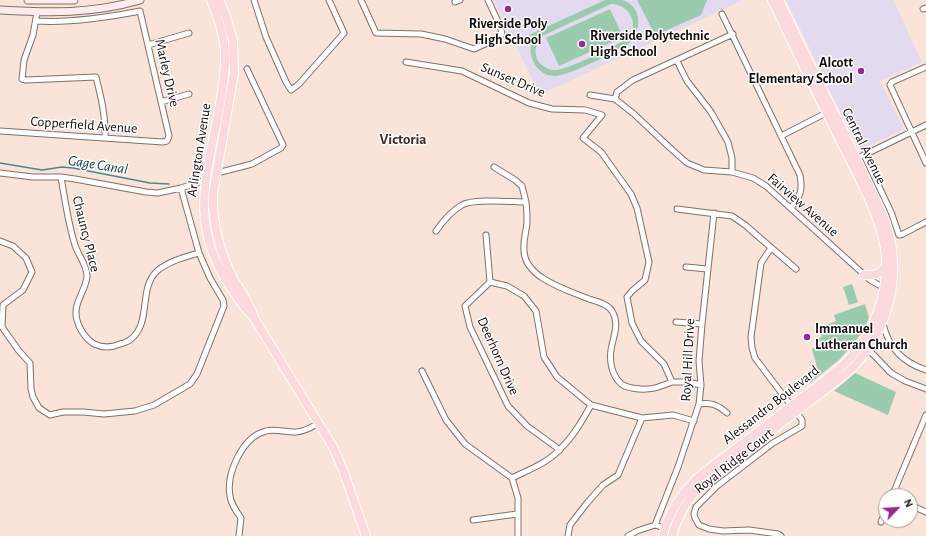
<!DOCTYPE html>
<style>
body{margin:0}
#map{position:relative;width:926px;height:536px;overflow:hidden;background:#fae3d9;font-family:"Alegreya Sans",sans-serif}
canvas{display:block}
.north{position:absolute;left:878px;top:488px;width:40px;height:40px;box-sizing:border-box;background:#fff;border:1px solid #a19e9d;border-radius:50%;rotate:65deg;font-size:11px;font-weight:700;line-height:16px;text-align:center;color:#140c09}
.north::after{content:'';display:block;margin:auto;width:14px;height:18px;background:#912c92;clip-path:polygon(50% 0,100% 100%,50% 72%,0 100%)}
</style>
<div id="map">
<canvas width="926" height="536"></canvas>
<div class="north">N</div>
</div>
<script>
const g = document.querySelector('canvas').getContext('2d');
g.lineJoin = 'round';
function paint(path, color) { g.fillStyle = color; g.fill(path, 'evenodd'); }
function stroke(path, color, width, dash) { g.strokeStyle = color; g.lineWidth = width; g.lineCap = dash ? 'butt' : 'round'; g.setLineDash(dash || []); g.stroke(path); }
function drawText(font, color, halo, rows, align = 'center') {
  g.font = font + ' "Alegreya Sans",sans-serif'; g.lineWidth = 3; g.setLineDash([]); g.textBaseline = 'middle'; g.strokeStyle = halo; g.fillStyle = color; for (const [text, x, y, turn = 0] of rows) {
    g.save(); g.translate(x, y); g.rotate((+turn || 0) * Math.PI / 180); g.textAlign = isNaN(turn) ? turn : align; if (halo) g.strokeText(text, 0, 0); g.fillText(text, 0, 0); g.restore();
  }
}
paint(new Path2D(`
 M493 0H743L548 91 536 87Z
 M786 0H893L922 62 880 81 904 129 864 148H858Z`), '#e3daef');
paint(new Path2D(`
 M605 0C610 0 616 0 621 0 644 4 643 36 624 47 610 54 568 76 555 76 547 76 540 72 536 66 530 58 529 49 533 39L532 40 529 35ZM611 4C629 4 641 25 627 38 621 44 566 70 557 70 549 71 541 66 537 59 534 50 536 42 542 36Z
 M637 0H707L701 15 658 34 654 33Z
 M610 9 623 37 559 66 546 38Z
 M852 284 858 302 849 305 843 287Z
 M865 304 869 318 861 334 840 359 810 383 803 375 817 367 812 349 820 344 818 338 822 337 819 328 836 321 834 315Z
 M855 373 896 392 888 415 834 391Z`), '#9acbae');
stroke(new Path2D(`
 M0 163 42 170 62 167 73 168 150 183 169 184`), '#428c8d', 1.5);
const street = new Path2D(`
 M254 0 266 37 286 82 291 90 299 84 344 33 329 0
 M361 0 376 33 421 34 445 39 474 49 496 39 502 34 500 26 488 0
 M455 2 460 0
 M923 9 926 8
 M37 12 33 35 24 60 22 79 26 80 96 77C101 97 106 117 105 138
 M722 14 800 175C803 192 800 196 791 208
 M148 45 189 33
 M677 61 687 81 711 112 728 142 732 158V172
 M406 62 462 71 529 103 552 109 585 110 602 115 583 138 601 152 631 194 637 208 649 262 645 280 632 291 627 297 632 323 641 341 664 364 672 382H688L701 385
 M926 67 892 82 890 85 926 163
 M590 95 615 99 634 114 668 146 687 163 704 170 732 172 753 178 766 186 870 280 879 285 887 286
 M615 99 617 92 633 80 733 34
 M161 102 189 94
 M0 131 163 142 167 141 169 136 140 11C105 18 71 23 36 21
 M781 136 828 112
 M864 155 891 212 899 235 903 234 926 222
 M862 156 926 125
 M494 167 515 180 522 186 526 202
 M0 173 33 177H61L75 179 146 192 158 193 181 188 206 180 221 172 252 164 281 148 283 145 247 69
 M61 177C65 200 68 223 75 245 78 255 87 265 87 276 86 291 72 304 77 320 79 329 86 339 94 344 103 348 111 348 120 344 124 343 128 342 131 339 152 322 138 289 157 271 169 261 185 257 199 253
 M677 209 732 216 745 225 796 269
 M436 231C443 221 451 211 462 205 473 198 512 202 526 202 527 209 527 216 527 223 526 232 523 242 524 251 525 278 567 290 589 299 596 301 608 304 612 311 620 324 613 337 611 350 609 365 614 386 632 388 649 391 657 388 672 382
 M486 235 490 282 507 286 524 296 536 311 544 357 557 377 591 405 642 418 673 415 694 421
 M0 241 13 246 26 258 32 272 23 290 3 305 2 327 19 351 30 363 31 389 33 397 39 408 50 415 63 412H83L104 414 135 411 154 405 190 384 197 374 224 306 223 300 210 278 199 253 181 188
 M771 248 761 263 751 337 752 348 755 358 802 420V426L773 443 717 486 696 507 694 514 695 518 699 525 709 529 723 531 749 530 778 534 781 536
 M686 267 707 269
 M490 282 465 306 470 327 508 406 527 426 560 450
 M676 322 702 324
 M883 324C889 348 902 362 926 370
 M868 349 891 373 905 381 926 389
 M422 371 446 420 465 444 512 478 518 498V536
 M699 404C711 402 718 405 727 413
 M512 478C528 470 548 463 560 449 573 437 582 421 591 405
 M892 496 926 415
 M910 505 926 512
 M473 520 517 514
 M881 522 886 510
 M655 525 678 467 699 404 701 385 699 361 702 324 714 213
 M239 536 241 518C236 511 231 504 230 496 226 474 242 437 266 431 276 428 286 433 296 432 304 432 312 427 319 423
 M568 536 570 525 587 503 603 485 618 475 642 418
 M628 536 637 531 655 525 664 528`);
const secondary = new Path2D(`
 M28 0H74
 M0 10C49 13 92 14 140 0`);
const primary = new Path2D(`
 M211 0C218 17 224 34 225 52 226 68 223 83 221 98 210 167 186 218 228 283 236 295 243 308 254 317
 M219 0 226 16 233 41 234 73 213 194C212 225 220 253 234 280 242 293 250 304 254 318L333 447 343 470 366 536
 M864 275C874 276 880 274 886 266
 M663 536C667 514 681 495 696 479 730 452 765 427 799 400 816 387 835 374 850 358 874 331 888 295 886 258 884 220 856 173 839 138 816 92 794 46 772 0
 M672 536C678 515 689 497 704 482L847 373C886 337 902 282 888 230 885 217 878 205 873 194 863 173 853 152 843 131 821 87 800 44 779 0`);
stroke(street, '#846f67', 7);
stroke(secondary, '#846f67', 9);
stroke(primary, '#fff', 10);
stroke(street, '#fff', 5);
stroke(secondary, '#fdeced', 7);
stroke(primary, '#fbd9dc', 8);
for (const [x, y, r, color] of [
 [508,9,4,"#912c92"],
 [582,44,4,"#912c92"],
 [861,71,4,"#912c92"],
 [807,337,4,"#912c92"]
]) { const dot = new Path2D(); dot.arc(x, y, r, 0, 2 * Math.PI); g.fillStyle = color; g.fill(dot); stroke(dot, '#fff', 1.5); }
drawText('bold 14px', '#140c09', '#fff', [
 ["Riverside Poly",508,24,"center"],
 ["High School",508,40,"center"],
 ["Riverside Polytechnic",590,36],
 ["High School",590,52],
 ["Alcott",853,63,"right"],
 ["Elementary School",853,79,"right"],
 ["Immanuel",815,329],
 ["Lutheran Church",815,345]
], 'left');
drawText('14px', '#140c09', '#fff', [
 ["Marley Drive",167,73,77],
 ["Sunset Drive",513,80,23],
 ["Copperfield Avenue",84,125,4],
 ["Central Avenue",864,146,64],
 ["Arlington Avenue",199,150,-81],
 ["Fairview Avenue",803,205,41],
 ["Chauncy Place",86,234,76],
 ["Deerhorn Drive",498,356,66],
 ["Royal Hill Drive",688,360,-87],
 ["Alessandro Boulevard",771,405,-38],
 ["Royal Ridge Court",734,461,-38]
]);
drawText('bold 15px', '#3b2a23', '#fff', [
 ["Victoria",403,139]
]);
drawText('italic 15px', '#144647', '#fff', [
 ["Gage Canal",98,165,9]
]);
</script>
